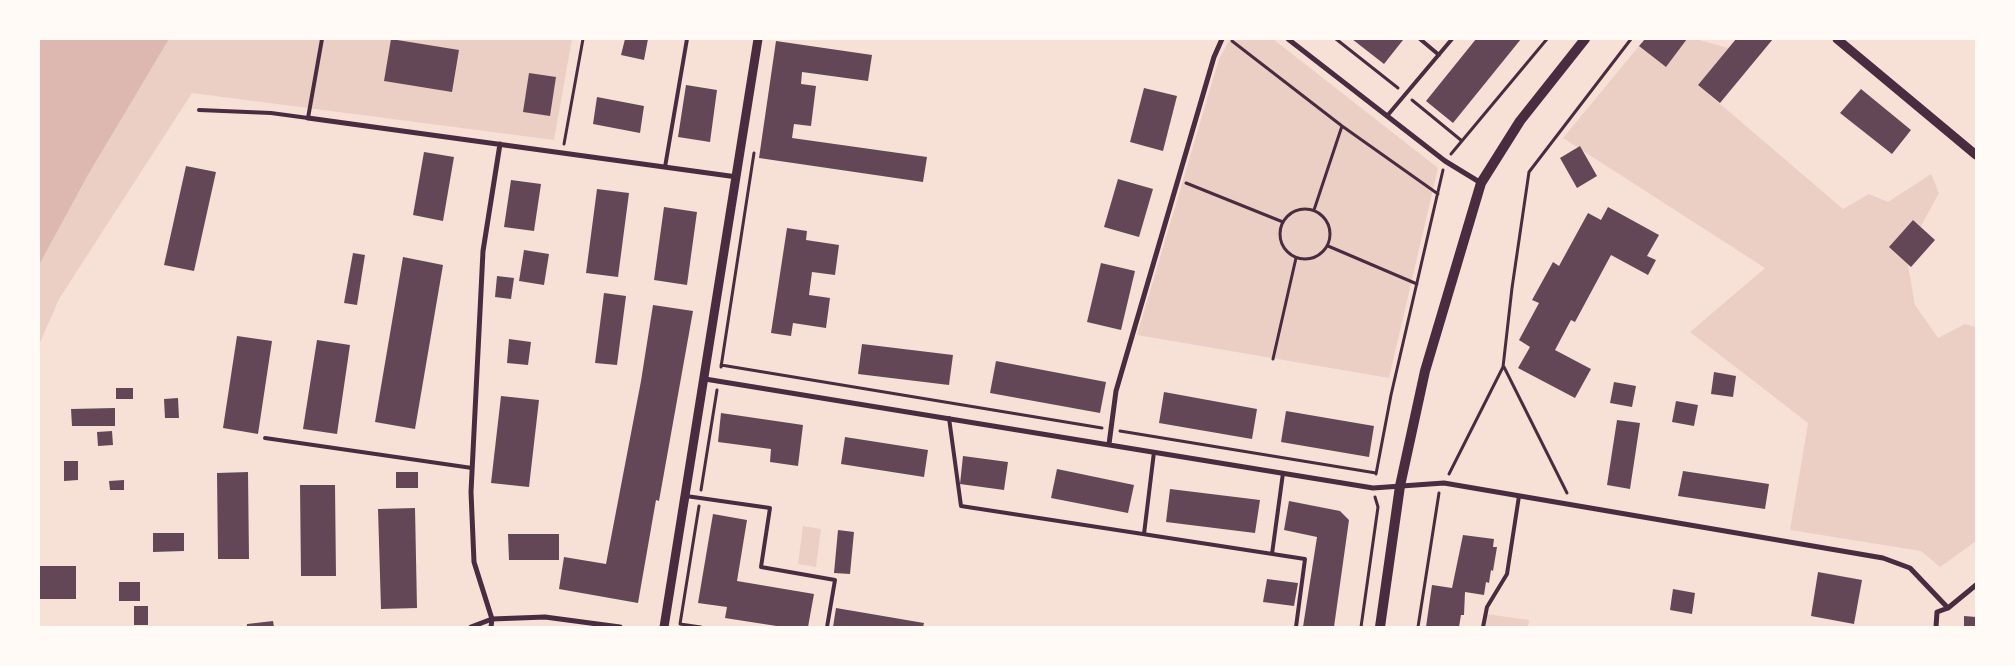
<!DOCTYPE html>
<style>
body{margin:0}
#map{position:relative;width:2015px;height:666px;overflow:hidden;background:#f7e1d7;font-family:"Fira Sans",sans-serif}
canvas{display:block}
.frame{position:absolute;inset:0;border:40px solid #fffaf5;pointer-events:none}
</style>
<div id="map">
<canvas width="2015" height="666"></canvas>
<div class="frame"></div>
</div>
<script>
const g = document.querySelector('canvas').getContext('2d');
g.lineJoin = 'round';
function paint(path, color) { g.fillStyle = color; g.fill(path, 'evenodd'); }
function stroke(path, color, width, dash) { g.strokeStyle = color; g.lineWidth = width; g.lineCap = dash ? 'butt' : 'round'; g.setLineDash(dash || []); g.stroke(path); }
paint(new Path2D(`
 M169 39H572L554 140 192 93 59 299 39 345V265L88 175Z
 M1230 39H1273L1438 168 1389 378 1137 335 1219 59Z
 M1687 39H1696L1728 48 1698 85 1843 209 1869 194 1888 202 1931 174 1939 193 1906 254 1915 305 1938 338 1965 324 1976 327V541L1940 567 1921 551 1790 530 1808 423 1690 332 1765 268 1563 138 1639 46 1666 67Z
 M803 526 821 529 816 567 798 564Z
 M1486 614 1529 620 1528 627H1483Z`), '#ebcfc5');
paint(new Path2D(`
 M39 39H169L88 175 39 265Z`), '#dcb8b0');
paint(new Path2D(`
 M391 39 459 50 452 92 384 81Z
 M625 39H648L644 60 621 55Z
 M1352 39H1402L1403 40 1384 64Z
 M1476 39H1521L1453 123 1426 101Z
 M1645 39H1687L1666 67 1639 46Z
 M1736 39H1773L1720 103 1698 85Z
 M776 41 872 55 868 81 802 72 801 84 816 86 811 126 794 124 792 138 927 157 923 182 759 158Z
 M529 73 556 77 550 116 523 112Z
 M686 85 717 90 710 142 678 137Z
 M1144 88 1177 96 1163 151 1130 142Z
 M1861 89 1911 130 1892 154 1840 113Z
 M597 97 644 106 640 133 593 124Z
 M1580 146 1597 176 1577 188 1560 158Z
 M424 152 454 157 443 221 413 215Z
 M186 166 216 172 194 271 164 265Z
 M1118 179 1153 189 1139 237 1104 227Z
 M511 180 541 184 534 231 504 227Z
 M597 189 629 193 618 277 586 273Z
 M664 207 697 212 687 285 654 280Z
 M1608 207 1659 235 1647 256 1656 260 1648 275 1611 255 1575 322 1571 320 1555 350 1591 369 1575 398 1518 368 1530 347 1519 340 1539 303 1532 300 1553 262 1559 266 1588 213 1601 220Z
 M1913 220 1935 240 1911 267 1889 247Z
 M787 228 807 231 806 240 839 245 835 275 812 272 809 295 830 298 826 328 793 323 791 336 771 333Z
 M524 250 549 254 544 285 519 281Z
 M353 253 365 255 357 305 344 303Z
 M403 257 443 265 415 429 375 422Z
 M1101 263 1135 271 1121 330 1087 322Z
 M497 276 514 278 511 299 495 297Z
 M604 293 626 296 617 365 595 363Z
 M653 305 693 311 659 501 656 500 638 603 559 589 564 557 606 564 641 381Z
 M237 336 272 341 258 434 223 428Z
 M509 339 531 342 528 365 507 363Z
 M317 340 350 345 337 434 303 429Z
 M862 344 953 355 949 385 858 374Z
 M996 361 1106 382 1100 413 990 393Z
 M1714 372 1736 376 1733 397 1711 394Z
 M1614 382 1636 386 1632 407 1610 403Z
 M116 388H133V399H116Z
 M1164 392 1257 409 1252 439 1159 423Z
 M501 396 539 400 529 487 491 483Z
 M178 398 179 418H165L164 399Z
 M1676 401 1698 405 1694 426 1672 422Z
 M115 408V426H72L71 409Z
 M1286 411 1374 426 1369 457 1281 442Z
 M721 413 803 425 798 466 770 462 771 449 718 442Z
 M1617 420 1640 423 1630 489 1607 485Z
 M112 431 113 445 98 446 97 432Z
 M845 437 928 450 924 477 841 464Z
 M963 456 1008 462 1004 490 960 484Z
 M64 461H78V480L64 481Z
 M1057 469 1134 485 1128 513 1051 498Z
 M1683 471 1769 484 1765 509 1678 496Z
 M248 472 249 559H218L217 473Z
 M396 472H418V488H396Z
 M124 480V490H110L109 481Z
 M300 485H335L336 576H301Z
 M1170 489 1260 500 1255 533 1166 522Z
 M1289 501 1340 511 1349 520 1334 627H1303L1317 537 1284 530Z
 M415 508 417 608 381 609 378 509Z
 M713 514 747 520 737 581 814 594 808 627H783L725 618 727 607 698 603Z
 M838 530 854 532 850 574 834 573Z
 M153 533H184V551L153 552Z
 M508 534H559V560H509Z
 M1463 535 1494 539 1493 547H1497L1493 571 1491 570 1489 583 1486 582 1484 595 1465 592 1464 615H1461L1459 627H1426L1432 585 1452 588Z
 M39 566H76V599H39Z
 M1818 572 1862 580 1854 624 1811 616Z
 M1267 579 1298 583 1294 606 1263 602Z
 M119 582H140V601H119Z
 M1673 589 1695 593 1692 614 1670 610Z
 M134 606H148V625H134Z
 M836 608 924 623 923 627H833Z
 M1964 616 1976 617V627H1964Z
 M273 621 274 627H247V624Z`), '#644757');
stroke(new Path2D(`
 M1336 39 1398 88
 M1232 41 1342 126 1438 194
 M1412 100 1462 141
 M564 144 583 39
 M1451 154 1547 39
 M1186 183 1283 222
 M1280 234a25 25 0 1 1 50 0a25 25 0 1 1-50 0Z
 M1314 210 1342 126
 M1328 246 1417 284
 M1273 359 1296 258
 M721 365 1102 428
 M721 367 754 153
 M1504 367 1567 493
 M1120 431 1376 473
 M1376 474 1391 395 1443 170
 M1449 474 1503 367 1512 288 1529 172 1631 39
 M701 490 717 390
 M699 506 680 624 701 627
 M1361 627 1378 507 1375 497
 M1418 627 1439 493`), '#4a2c40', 3);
stroke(new Path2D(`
 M1420 39 1439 55
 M199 110 271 113 308 118 322 39
 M1387 116 1452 39
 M665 167 687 39
 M949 418 961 506 1305 559 1296 627
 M265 438 472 468
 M686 496 770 508 761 567 835 580 827 627
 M1144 534 1154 452
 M1272 554 1283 473
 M1483 627 1487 607 1507 574 1519 496`), '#4a2c40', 4);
stroke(new Path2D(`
 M1288 39 1445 161 1481 183
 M308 118 737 177
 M705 379 1373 488 1444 483 1883 558 1910 568 1948 608 1937 612 1936 627
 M1109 444 1116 391 1214 57 1222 39
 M1948 608 1976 585
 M471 627 492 619 545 617 620 627
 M491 627 492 619 474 562 471 492 483 251 500 144`), '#4a2c40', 5);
stroke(new Path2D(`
 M1837 39 1976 155
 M664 627 758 39`), '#4a2c40', 9);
stroke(new Path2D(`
 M1380 627 1400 486 1425 371 1481 183 1520 121 1585 39`), '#4a2c40', 10);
</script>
